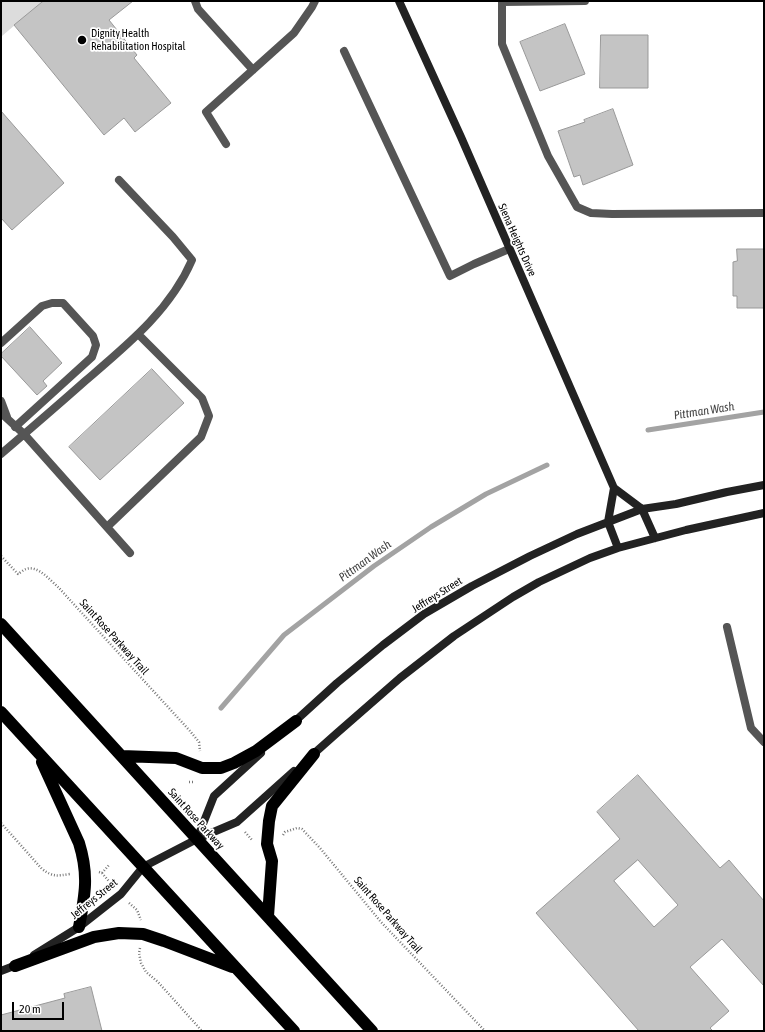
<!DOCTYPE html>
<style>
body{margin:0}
#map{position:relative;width:765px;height:1032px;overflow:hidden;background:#fff;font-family:"Asap Condensed",sans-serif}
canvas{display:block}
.frame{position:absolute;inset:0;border:2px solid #000;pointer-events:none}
.scale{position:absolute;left:12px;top:1002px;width:52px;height:18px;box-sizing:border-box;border:2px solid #000;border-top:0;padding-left:5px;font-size:12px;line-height:14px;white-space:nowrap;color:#000;-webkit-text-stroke:3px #fff;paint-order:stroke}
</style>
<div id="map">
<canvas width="765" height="1032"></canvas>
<div class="frame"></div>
<div class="scale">20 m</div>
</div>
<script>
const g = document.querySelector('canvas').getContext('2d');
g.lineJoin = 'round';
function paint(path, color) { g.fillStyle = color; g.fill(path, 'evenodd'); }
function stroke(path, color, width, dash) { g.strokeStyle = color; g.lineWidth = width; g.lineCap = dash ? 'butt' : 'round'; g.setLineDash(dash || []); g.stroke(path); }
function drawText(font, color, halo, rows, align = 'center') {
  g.font = font + ' "Asap Condensed",sans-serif'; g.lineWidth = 3.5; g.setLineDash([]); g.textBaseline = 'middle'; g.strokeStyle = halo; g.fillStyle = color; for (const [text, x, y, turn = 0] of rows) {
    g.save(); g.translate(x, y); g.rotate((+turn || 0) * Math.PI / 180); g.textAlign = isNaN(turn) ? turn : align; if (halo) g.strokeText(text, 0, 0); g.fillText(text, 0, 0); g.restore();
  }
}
paint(new Path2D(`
 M1 1H41L42 2 2 36Z`), '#dcdcdc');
stroke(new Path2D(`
 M648 430 764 412
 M221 708 284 635 374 566 431 527 486 494 547 465`), '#a3a3a3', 5);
const building = new Path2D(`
 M41 1H133L109 20 137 55 134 58 171 103 135 132 124 118 104 135 14 25 42 2Z
 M565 24 585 74 540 91 520 42Z
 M601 35H648V88H600Z
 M613 109 633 165 583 185 580 175 574 177 558 131 585 122 584 120Z
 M1 111 64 183 12 230 1 218Z
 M737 249H764V308H737V296H733V262L737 261Z
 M30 327 62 363 43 381 47 386 37 395 1 356V354Z
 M152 369 184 403 100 480 69 447Z
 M638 775 720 868 729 860 764 901V986L722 939 690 967 729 1011 710 1028 713 1031H639L536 913 620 839 597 812ZM638 860 678 905 654 927 614 881Z
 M91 987 102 1031H1V1015L65 998 64 994Z`);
paint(building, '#c4c4c4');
stroke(building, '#999', 1);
stroke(new Path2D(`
 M1 556 18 574C20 573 23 570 26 569 38 565 50 580 59 588L190 731 199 742 200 751
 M189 782H194
 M1 823 42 869C53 877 57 876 70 874
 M245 832 252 840
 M283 835 285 832 297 828 302 829 320 848 381 922 485 1031
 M99 872 102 873 112 885
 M102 873 109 865
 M129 903 137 910 141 920
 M140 948 139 953 141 963 146 972 158 982 202 1031`), '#777', 2.5, [1, 2]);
stroke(new Path2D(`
 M195 1 198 9 253 70
 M502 1V44L548 156 577 207 591 213 612 214 764 213
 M502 2 585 1
 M344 51 450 276 474 264 509 249
 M226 144 206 112 294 33 312 7 315 1
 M1 343 42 306 52 303H63L93 336 96 345 92 357 15 427
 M1 401 7 417
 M1 413 24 434 130 553
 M1 454C29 430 57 406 84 382 126 346 170 311 192 260L173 237 119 180
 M107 527 201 437 209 416 202 398 138 334
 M727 627 751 728 764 742`), '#555', 8);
stroke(new Path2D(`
 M399 1 461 137 614 488 642 509 655 538
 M614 488 608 522 618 548
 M293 723 337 683 383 645 424 614 472 586 530 556 577 534 642 509 676 504 727 492 764 485
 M310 757 337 733 400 678 454 636 513 597 539 582 590 558 618 548 686 530 764 513
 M197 839 214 796 261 753
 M34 955 79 927 121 894 143 867 197 839 237 822 294 771
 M1 971 19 964`), '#222', 8);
stroke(new Path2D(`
 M1 624 372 1031
 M1 712 294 1031
 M122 756 176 758 202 768H221L234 763 256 751 296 721
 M42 762 79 843C89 875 85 895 79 927
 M268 916 272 861 267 844 269 821 272 806 314 754
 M15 966 94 937 119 933 143 934 164 941 232 967`), '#000', 12);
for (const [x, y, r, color] of [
 [82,40,5,"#000"]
]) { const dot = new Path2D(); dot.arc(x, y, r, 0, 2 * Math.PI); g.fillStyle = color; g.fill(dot); stroke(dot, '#fff', 1.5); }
drawText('11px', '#000', '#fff', [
 ["Dignity Health",91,34],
 ["Rehabilitation Hospital",91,47]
], 'left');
drawText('11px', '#000', '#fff', [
 ["Siena Heights Drive",517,240,66],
 ["Jeffreys Street",437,595,-32],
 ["Saint Rose Parkway Trail",114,637,48],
 ["Saint Rose Parkway",196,819,48],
 ["Jeffreys Street",94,899,-39],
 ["Saint Rose Parkway Trail",388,915,49]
]);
drawText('italic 12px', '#444', '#fff', [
 ["Pittman Wash",704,411,-9],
 ["Pittman Wash",365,561,-36]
]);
</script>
